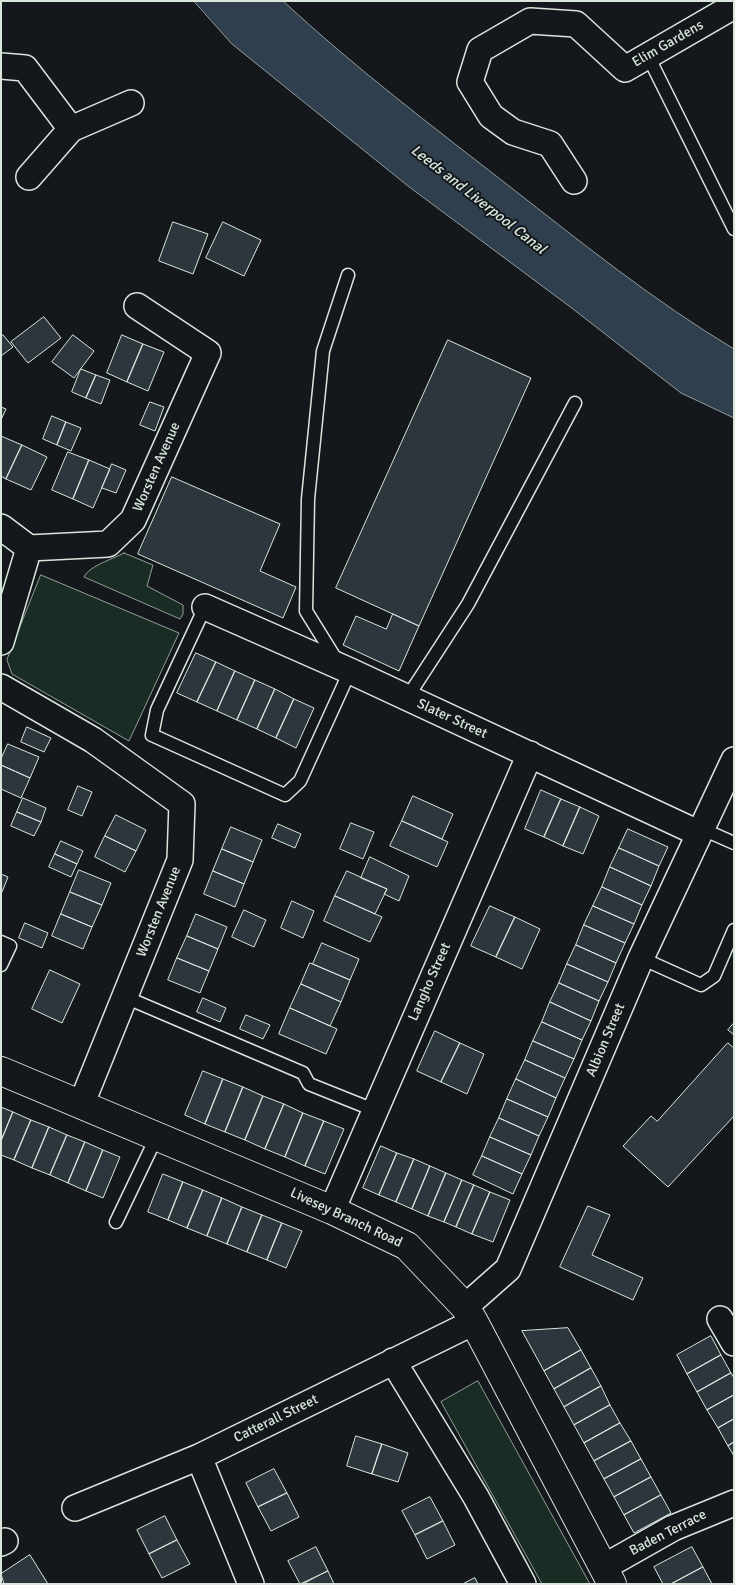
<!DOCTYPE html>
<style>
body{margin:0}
#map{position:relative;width:735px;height:1585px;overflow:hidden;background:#14181c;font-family:Signika,sans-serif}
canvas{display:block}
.frame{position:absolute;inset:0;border:2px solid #d8e6dc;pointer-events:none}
</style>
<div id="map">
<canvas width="735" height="1585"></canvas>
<div class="frame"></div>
</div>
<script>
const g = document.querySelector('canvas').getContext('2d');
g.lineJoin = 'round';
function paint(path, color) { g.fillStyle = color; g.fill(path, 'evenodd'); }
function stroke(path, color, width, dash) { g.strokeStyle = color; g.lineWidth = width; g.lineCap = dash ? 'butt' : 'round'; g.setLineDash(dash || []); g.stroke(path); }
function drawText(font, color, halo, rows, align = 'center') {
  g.font = font + ' Signika,sans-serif'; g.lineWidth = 4; g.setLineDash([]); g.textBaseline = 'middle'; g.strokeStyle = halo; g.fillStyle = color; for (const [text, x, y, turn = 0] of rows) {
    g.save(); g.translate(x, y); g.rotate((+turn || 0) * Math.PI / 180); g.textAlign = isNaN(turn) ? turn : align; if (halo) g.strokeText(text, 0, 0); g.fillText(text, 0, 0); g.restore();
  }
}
const green = new Path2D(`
 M124 553 153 565 147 586 183 605V614L180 619 84 577C89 566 113 559 124 553Z
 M41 575 179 633 129 741 12 674 7 660Z
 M478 1381 590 1584H542L441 1402Z`);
paint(green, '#1a2d24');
stroke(green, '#939e99', 1);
const water = new Path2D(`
 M194 1H283C354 67 432 126 509 186 582 243 654 301 734 349V418L681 393 573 309 408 186 232 44Z`);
paint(water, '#2f3f4d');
stroke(water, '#939e99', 1);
const building = new Path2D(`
 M173 222 208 234 193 274 159 261Z
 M223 222 261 240 244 276 206 258Z
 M44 317 61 338 28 363 11 342Z
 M3 335 13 347 1 356V337Z
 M73 335 94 351 74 378 52 362Z
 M122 335 143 344 127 382 107 373Z
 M448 340 531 378 419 626 336 588Z
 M143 344 164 352 148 391 127 382Z
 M81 369 96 375 86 398 72 392Z
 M96 375 110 380 101 404 86 398Z
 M150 402 164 407 155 431 140 425Z
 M1 407 6 409 1 420Z
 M52 416 66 422 57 445 43 439Z
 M66 422 81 428 71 451 57 445Z
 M1 436 22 445 6 479 1 476Z
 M22 445 47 457 31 490 6 479Z
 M68 452 89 460 73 499 52 490Z
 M89 460 110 469 93 508 73 499Z
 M112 464 126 470 116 493 102 488Z
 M172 477 280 524 260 571 296 587 283 618 138 554Z
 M393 614 419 626 399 671 343 645 356 616 386 629Z
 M196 653 216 662 197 702 177 693Z
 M216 662 235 671 217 711 197 702Z
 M235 671 255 680 237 720 217 711Z
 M255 680 275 689 257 729 237 720Z
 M275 689 294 699 276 738 257 729Z
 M294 699 314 708 296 748 276 738Z
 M27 727 51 738 44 752 21 742Z
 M8 744 39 757 30 778 1 765V759Z
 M1 765 30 778 21 798 1 789Z
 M78 786 92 792 82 816 68 810Z
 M541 790 561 799 544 837 525 829Z
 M413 796 453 814 442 839 402 821Z
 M23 798 46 808 41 822 17 812Z
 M561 799 580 807 563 846 544 837Z
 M580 807 599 816 583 854 563 846Z
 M17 812 41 822 34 836 11 826Z
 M116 815 146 830 136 851 105 836Z
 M402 821 448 842 437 867 390 846Z
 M351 823 374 832 363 859 340 849Z
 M278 824 301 834 295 848 272 838Z
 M231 827 262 840 253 862 222 849Z
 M628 829 668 847 659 866 619 848Z
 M105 836 136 851 125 872 95 857Z
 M61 841 83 851 77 864 55 854Z
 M619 848 659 866 651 886 610 867Z
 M222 849 253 862 244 884 213 871Z
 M55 854 77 864 71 877 49 867Z
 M370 857 409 876 399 901 384 894 387 889 361 878Z
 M610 867 651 886 642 905 602 887Z
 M79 870 111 883 102 905 70 892Z
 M213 871 244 884 235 907 204 894Z
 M347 871 387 889 375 914 335 896Z
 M1 874 8 877 2 892 1 891Z
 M602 887 642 905 634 924 593 906Z
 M70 892 102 905 92 927 61 914Z
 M335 896 382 917 370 942 324 921Z
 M292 901 314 911 303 938 281 928Z
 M490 906 515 917 496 957 471 946Z
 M593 906 634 924 625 943 584 925Z
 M244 910 266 920 254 947 232 937Z
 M61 914 92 927 83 949 52 936Z
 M196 914 227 927 218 949 187 936Z
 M515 917 540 929 522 969 496 957Z
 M25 923 48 933 42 948 19 938Z
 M584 925 625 943 616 963 576 945Z
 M187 936 218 949 209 971 177 958Z
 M322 943 359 959 350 980 313 964Z
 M576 945 616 963 608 982 567 964Z
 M177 958 209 971 200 993 168 980Z
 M310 963 350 980 341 1002 301 984Z
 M567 964 608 982 599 1001 559 983Z
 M50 970 80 984 62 1023 32 1009Z
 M559 983 599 1001 591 1021 550 1002Z
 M301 984 341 1002 330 1026 290 1008Z
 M203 998 226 1008 220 1022 197 1012Z
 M550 1002 591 1021 582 1040 542 1022Z
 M290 1008 337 1029 326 1054 279 1034Z
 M246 1015 270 1025 263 1039 240 1029Z
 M542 1022 582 1040 574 1059 533 1041Z
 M734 1023V1035L728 1030Z
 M435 1031 460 1043 441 1082 417 1071Z
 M533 1041 574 1059 565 1078 525 1060Z
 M460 1043 484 1054 467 1094 441 1082Z
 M728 1043 734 1048V1116L668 1187 623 1146 651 1116 657 1121Z
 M525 1060 565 1078 556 1098 516 1079Z
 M203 1071 223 1079 205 1124 185 1115Z
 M223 1079 243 1087 225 1132 205 1124Z
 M516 1079 556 1098 548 1117 507 1099Z
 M243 1087 263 1096 245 1140 225 1132Z
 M263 1096 284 1104 265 1149 245 1140Z
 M507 1099 548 1117 539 1136 499 1118Z
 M284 1104 303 1113 285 1157 265 1149Z
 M1 1107 13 1112 1 1141Z
 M13 1112 31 1120 14 1160 1 1155V1141Z
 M303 1113 324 1121 305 1166 285 1157Z
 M499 1118 539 1136 531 1155 490 1137Z
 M31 1120 49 1127 32 1168 14 1160Z
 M324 1121 344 1129 325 1174 305 1166Z
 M49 1127 67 1135 50 1175 32 1168Z
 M67 1135 85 1142 68 1183 50 1175Z
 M490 1137 531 1155 522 1174 482 1156Z
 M85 1142 103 1150 86 1191 68 1183Z
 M381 1146 397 1153 379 1195 363 1188Z
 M103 1150 120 1157 103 1198 86 1191Z
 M397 1153 414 1159 396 1202 379 1195Z
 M482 1156 522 1174 513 1194 473 1175Z
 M414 1159 430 1166 412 1209 396 1202Z
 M430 1166 446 1173 428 1216 412 1209Z
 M446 1173 462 1180 444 1222 428 1216Z
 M163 1174 183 1182 168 1220 148 1212Z
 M462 1180 474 1185 456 1227 444 1222Z
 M183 1182 203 1190 187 1228 168 1220Z
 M474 1185 490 1192 472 1234 456 1227Z
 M203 1190 222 1198 207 1236 187 1228Z
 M490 1192 510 1200 493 1242 472 1234Z
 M222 1198 242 1207 227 1244 207 1236Z
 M588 1206 610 1215 592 1255 643 1278 633 1300 560 1267Z
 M242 1207 262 1215 247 1252 227 1244Z
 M262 1215 282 1223 267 1260 247 1252Z
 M282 1223 302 1231 286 1268 267 1260Z
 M568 1328 581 1350 544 1371 522 1331Z
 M711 1336 721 1355 687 1374 677 1355Z
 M581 1350 591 1368 554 1389 544 1371Z
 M721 1355 731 1373 697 1392 687 1374Z
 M591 1368 601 1386 564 1407 554 1389Z
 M731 1373 734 1378V1395L707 1410 697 1392Z
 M601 1386 610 1405 574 1425 564 1407Z
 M734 1395V1419L718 1428 707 1410Z
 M610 1405 620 1423 584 1443 574 1425Z
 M734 1419V1442L728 1446 718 1428Z
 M620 1423 631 1441 594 1461 584 1443Z
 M356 1436 382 1444 372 1474 347 1466Z
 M631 1441 641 1459 604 1479 594 1461Z
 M734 1442V1456L728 1446Z
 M382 1444 408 1453 398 1482 372 1474Z
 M641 1459 651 1477 614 1497 604 1479Z
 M274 1469 287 1493 258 1507 246 1483Z
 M651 1477 661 1495 624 1515 614 1497Z
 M287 1493 299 1517 271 1531 258 1507Z
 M661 1495 671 1513 634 1533 624 1515Z
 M430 1497 443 1521 415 1535 402 1511Z
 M165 1516 177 1540 149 1554 137 1530Z
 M443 1521 455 1545 427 1559 415 1535Z
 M177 1540 190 1564 162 1578 149 1554Z
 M316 1547 328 1571 300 1584 288 1561Z
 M692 1547 703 1567 671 1584H663L654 1567Z
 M30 1555 48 1584H4L1 1574Z
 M703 1567 712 1584H671Z
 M328 1571 334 1584H303Z
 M475 1578 478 1584H463Z`);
paint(building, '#2c363c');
stroke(building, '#d8e6dc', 1);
const service = new Path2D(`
 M648 56 734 229
 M205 607 157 710 152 735 285 795 300 781 350 671
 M337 661 306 611 308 499 323 351 348 275
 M407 698 468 604 575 403
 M700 828 734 843
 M1 942 10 946 1 965
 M641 958 701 985 714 976 734 930
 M125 997 303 1073 309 1084 374 1110
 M116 1222 157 1136`);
const minor = new Path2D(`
 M1 66 25 68 71 129
 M29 177 71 129 131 103
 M574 181 550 144 513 132 491 116 470 82 480 50 530 21 576 24 625 69 734 6
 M1 527 29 548
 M29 548 108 544 133 520 208 353 137 306
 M205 607 350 671 698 833
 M1 642 29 548
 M1 687 93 740 182 804 180 860 81 1105
 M332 1210 530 754
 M465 1307 508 1269 641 958 734 760
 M720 1319 734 1343
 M393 1361 476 1497 523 1584
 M199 1457 251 1584
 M75 1508 199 1457 474 1322
 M1 1543 5 1541
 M604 1567 673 1528 734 1503`);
const primary = new Path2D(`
 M1 1071 332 1210 407 1246 465 1307 474 1322 612 1584`);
stroke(service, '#d8e6dc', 15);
stroke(minor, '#d8e6dc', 28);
stroke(primary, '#d8e6dc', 30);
stroke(service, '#14181c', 12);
stroke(minor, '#14181c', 25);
stroke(primary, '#14181c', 28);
drawText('14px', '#d8e6dc', '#14181c', [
 ["Elim Gardens",668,44,-30],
 ["Worsten Avenue",157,467,-66],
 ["Slater Street",452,719,25],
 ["Worsten Avenue",159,912,-68],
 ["Langho Street",430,982,-66],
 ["Albion Street",606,1040,-67],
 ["Livesey Branch Road",346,1218,25],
 ["Catterall Street",276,1419,-26],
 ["Baden Terrace",668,1533,-27]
]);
drawText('italic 15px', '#d8e6dc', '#14181c', [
 ["Leeds and Liverpool Canal",478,200,38]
]);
</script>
